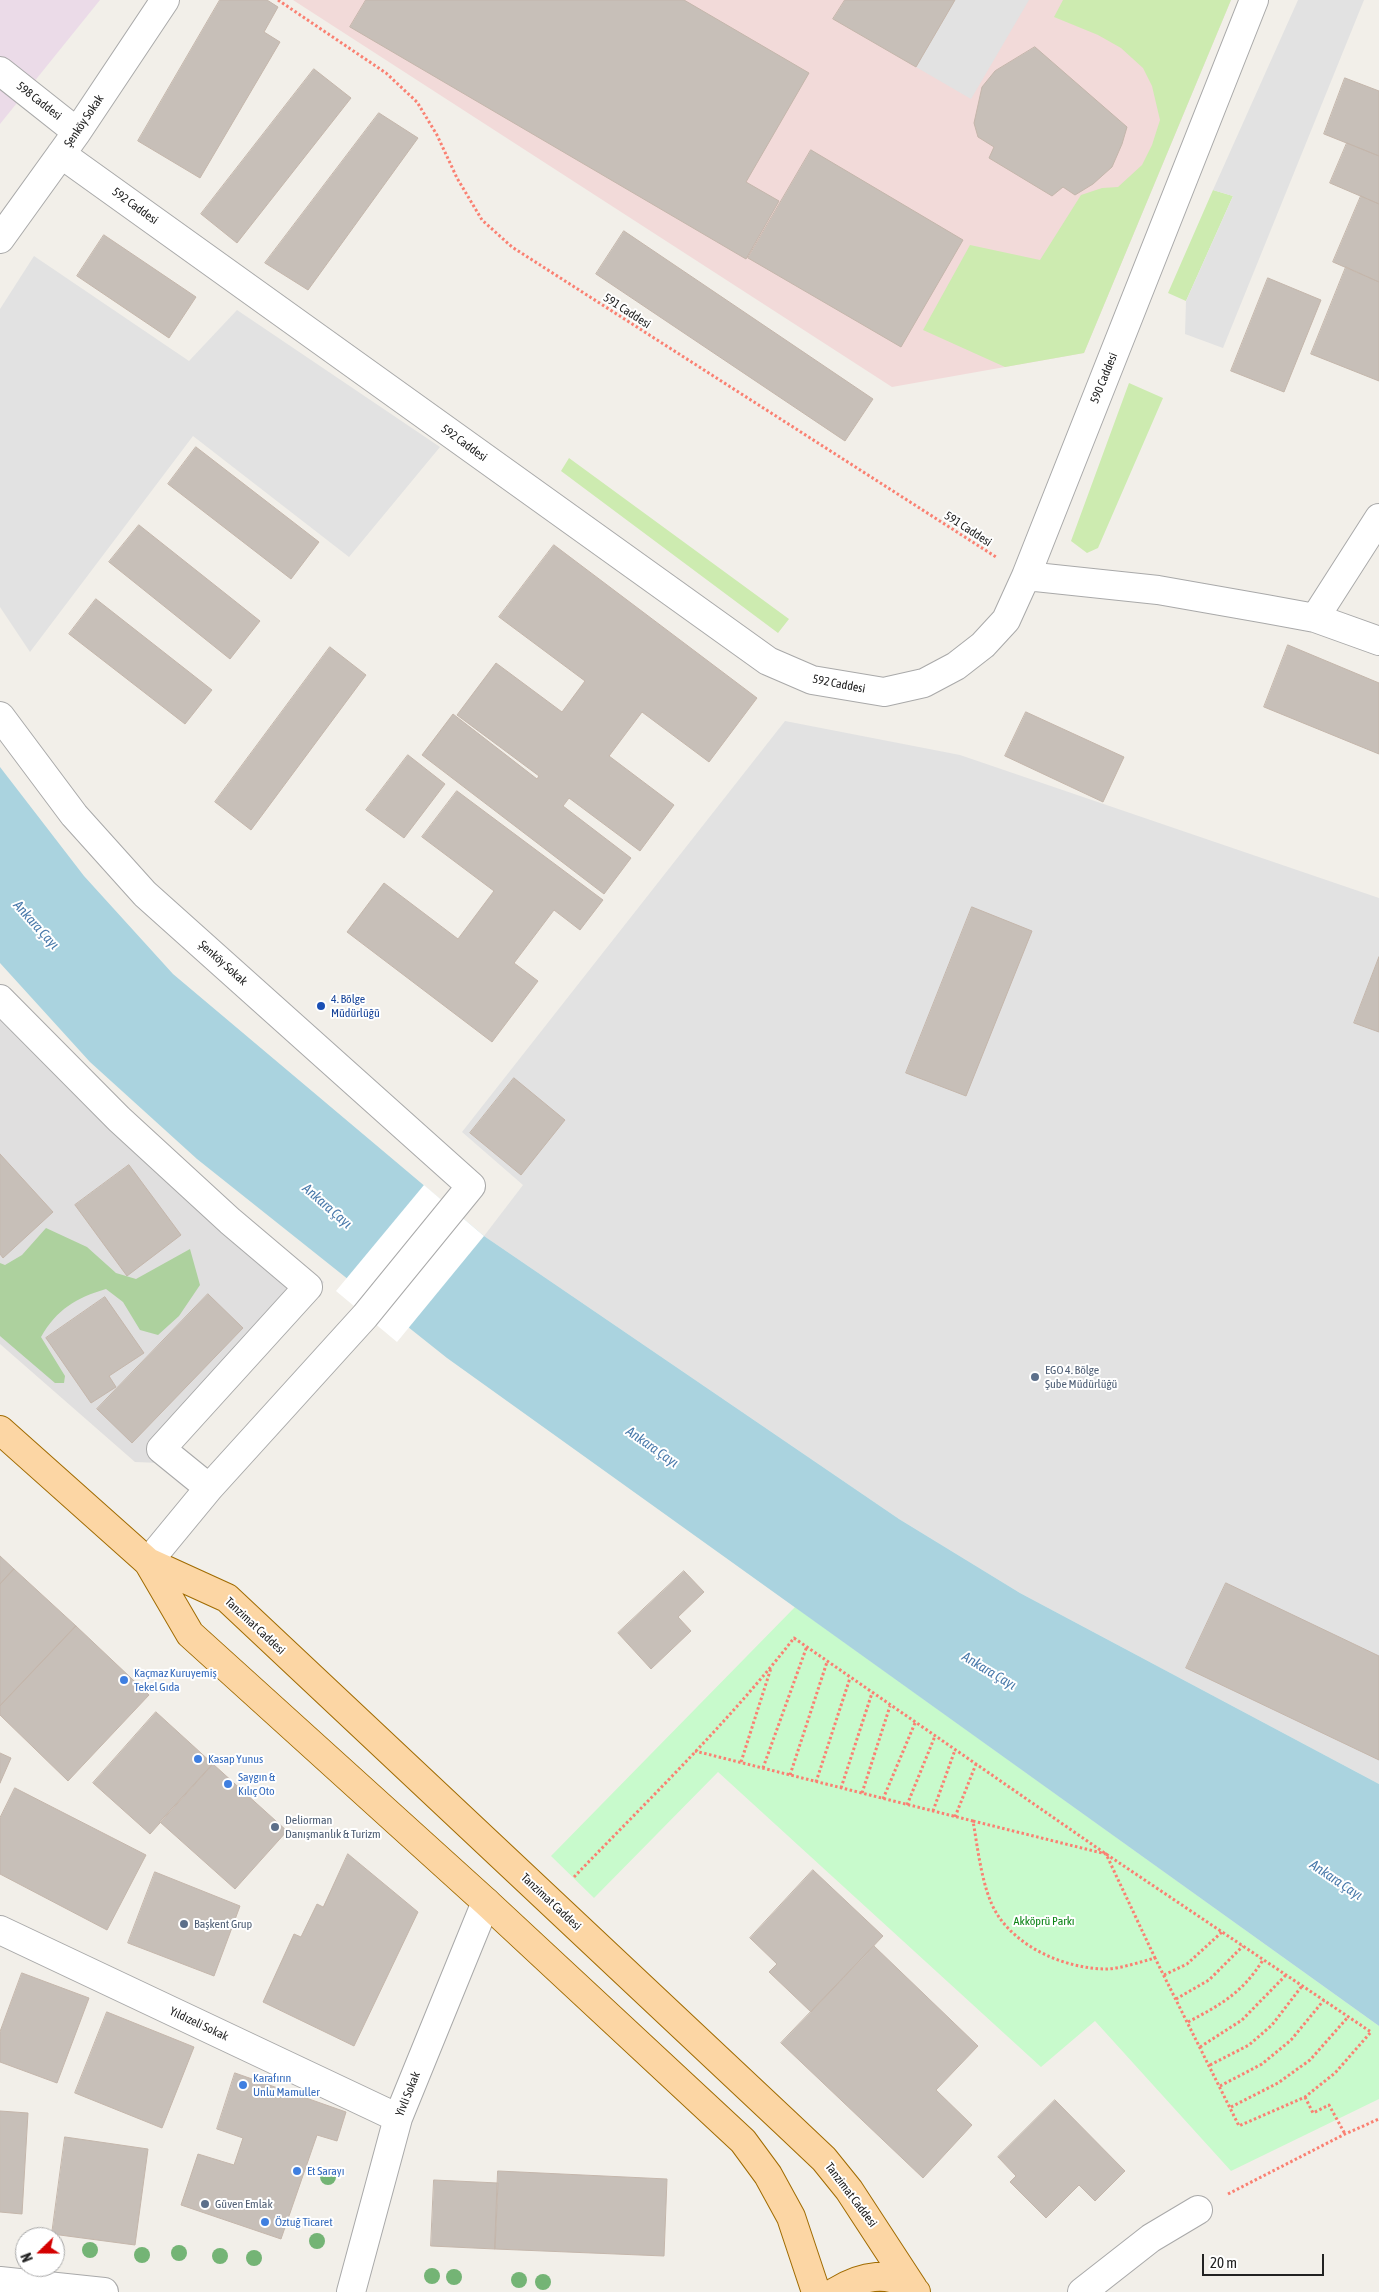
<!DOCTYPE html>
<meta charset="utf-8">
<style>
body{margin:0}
#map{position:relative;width:1379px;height:2292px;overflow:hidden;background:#f2efe9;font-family:"Asap Condensed",sans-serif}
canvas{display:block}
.north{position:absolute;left:15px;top:2227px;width:50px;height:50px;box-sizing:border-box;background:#fff;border:1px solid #a7a7a7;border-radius:50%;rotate:248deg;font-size:14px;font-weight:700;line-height:20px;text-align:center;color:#222}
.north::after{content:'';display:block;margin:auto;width:18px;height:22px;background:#d40000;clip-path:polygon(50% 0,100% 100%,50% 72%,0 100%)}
.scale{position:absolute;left:1202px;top:2254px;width:122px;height:22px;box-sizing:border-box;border:2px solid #222;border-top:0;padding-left:6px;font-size:15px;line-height:18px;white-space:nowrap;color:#222;-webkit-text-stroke:4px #fff;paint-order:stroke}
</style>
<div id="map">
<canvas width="1379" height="2292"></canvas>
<div class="north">N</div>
<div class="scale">20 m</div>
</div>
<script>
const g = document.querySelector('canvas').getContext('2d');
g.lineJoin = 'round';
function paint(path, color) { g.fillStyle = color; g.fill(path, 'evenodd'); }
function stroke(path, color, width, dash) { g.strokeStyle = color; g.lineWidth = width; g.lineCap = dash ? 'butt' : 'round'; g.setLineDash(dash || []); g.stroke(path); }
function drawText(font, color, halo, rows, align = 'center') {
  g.font = font + ' "Asap Condensed",sans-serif'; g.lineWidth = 4; g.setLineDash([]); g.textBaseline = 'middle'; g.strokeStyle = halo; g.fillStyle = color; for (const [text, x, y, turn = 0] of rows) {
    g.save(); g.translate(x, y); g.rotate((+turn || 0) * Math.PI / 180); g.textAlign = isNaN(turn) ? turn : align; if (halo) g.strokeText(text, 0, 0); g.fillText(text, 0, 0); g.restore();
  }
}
paint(new Path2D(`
 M0 986 144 1135 324 1282 239 1383 160 1463 135 1462 0 1344Z`), '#e0dfdf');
paint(new Path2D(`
 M293 0H1231L1084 353 892 387Z`), '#f2dad9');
paint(new Path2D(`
 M0 0H100L0 124Z`), '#ebdbe8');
paint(new Path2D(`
 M1063 0H1231L1084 353 1005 367 923 330 970 245 1040 260 1081 195 1102 188 1118 187 1142 165 1152 145 1160 120 1152 86 1143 68 1121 48 1098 35 1054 17Z
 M1213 190 1233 196 1186 301 1168 293Z
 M1129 383 1163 398 1098 548 1087 553 1071 541Z
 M569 458 789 619 778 633 561 471Z`), '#cdebb0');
paint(new Path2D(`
 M46 1228 87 1247 116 1273 136 1279 190 1249 200 1285 179 1316 158 1335 140 1330 123 1302 106 1289C76 1298 57 1309 41 1337L65 1376 64 1383H55L0 1336V1263L5 1265 22 1255Z`), '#add19e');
paint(new Path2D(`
 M795 1607 1379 2026V2099L1231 2171 1095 2021 1041 2067 718 1772 594 1898 551 1856Z`), '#c8facc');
paint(new Path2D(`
 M955 0H1029L971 99 916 67Z
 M1298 0H1364L1223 348 1185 334 1186 301 1233 196 1213 190Z
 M34 256 189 361 237 310 440 447 349 557 193 436 30 652 0 607V309Z
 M785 721 960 755 1379 898V1784L1020 1593 899 1519 484 1236 523 1185 462 1132Z`), '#e2e2e2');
paint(new Path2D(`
 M0 767 84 876 173 974 484 1236 899 1519 1020 1593 1379 1784V2026L447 1358 197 1159 90 1062 0 963Z`), '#aad3df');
paint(new Path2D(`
 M424 1185 484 1236 397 1342 336 1291Z`), '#fff');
const building = new Path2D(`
 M220 0H267L278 7 264 32 280 42 200 178 138 141Z
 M366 0H684L809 73 746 182 779 201 746 259 350 27Z
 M845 0H955L916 67 833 19Z
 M1035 47 1127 127 1122 144 1112 167 1093 184 1075 195 1063 187 1052 196 989 158 994 147 978 137 974 123 982 87 995 71Z
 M314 69 351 98 237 243 201 214Z
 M1345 78 1379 91V156L1324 134Z
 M379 113 418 138 308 290 265 263Z
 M1347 143 1379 156V204L1330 183Z
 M811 150 963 240 901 347 748 258Z
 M1361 196 1379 204V282L1333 262Z
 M624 231 873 399 845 441 596 274Z
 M104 235 196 297 169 338 77 276Z
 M1346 267 1379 282V381L1311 354Z
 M1268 278 1321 300 1284 392 1231 371Z
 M196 447 319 542 291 579 168 484Z
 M139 525 260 621 230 659 109 562Z
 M554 545 757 698 709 762 642 712 609 756 674 805 640 851 569 798 563 806 631 858 604 894 422 755 453 714 537 779 539 776 457 715 496 663 562 712 585 681 499 617Z
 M96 599 212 690 185 724 69 634Z
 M1288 645 1379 683V754L1264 707Z
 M330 647 366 675 251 830 215 802Z
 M1026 712 1124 757 1103 802 1005 756Z
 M408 755 445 784 404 838 366 810Z
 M457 791 603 900 580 930 554 910 514 963 538 981 492 1042 347 932 384 883 458 939 494 891 422 837Z
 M972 907 1032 931 966 1096 906 1073Z
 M1379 957V1032L1354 1023Z
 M514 1078 565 1120 521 1175 470 1133Z
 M0 1154 53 1212 3 1258 0 1254Z
 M129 1165 181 1235 127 1276 75 1205Z
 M208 1294 243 1328 132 1443 97 1409Z
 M105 1297 144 1353 109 1376 116 1387 91 1403 46 1338Z
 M0 1556 14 1569 0 1584Z
 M14 1569 76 1626 0 1706V1584Z
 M684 1571 704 1592 678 1617 691 1631 651 1669 618 1633Z
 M1226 1583 1379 1656V1760L1186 1668Z
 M76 1626 149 1695 68 1781 0 1715V1706Z
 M156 1712 213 1764 150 1834 93 1783Z
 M0 1753 11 1758 0 1783Z
 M213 1764 287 1831 235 1889 160 1822Z
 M15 1788 146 1855 107 1930 0 1874V1818Z
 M348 1854 418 1912 354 2046 263 2002 294 1934 301 1937 317 1904 323 1907Z
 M813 1870 883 1936 811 2012 769 1972 777 1964 750 1938Z
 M155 1872 240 1906 214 1976 128 1943Z
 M874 1946 978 2046 936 2090 972 2125 923 2178 781 2043Z
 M22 1973 89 1998 57 2083 0 2062V2032Z
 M107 2012 194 2047 162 2128 75 2093Z
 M235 2073 346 2112 337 2141 317 2135 281 2239 181 2205 198 2154 234 2165 243 2138 217 2129Z
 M1055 2100 1125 2171 1095 2201 1079 2185 1046 2218 1010 2182 1016 2176 998 2157Z
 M0 2111 28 2113 22 2214 0 2212Z
 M65 2137 148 2149 135 2245 52 2234Z
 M498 2171 667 2179 664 2256 495 2249Z
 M434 2180 498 2183 495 2249 431 2246Z`);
paint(building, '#c7bfb8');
stroke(building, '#c4b6ab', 1);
const minor = new Path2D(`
 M0 71 77 132
 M61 154 768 661 812 680 884 692 924 683 956 666 983 645 1006 620 1026 576 1254 0
 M0 239 77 132 165 0
 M1026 576 1158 590 1266 609 1315 618 1379 641
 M1315 618 1379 518
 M0 716 74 815 145 894 471 1186 365 1316 209 1488 148 1562
 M0 999 119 1119 230 1221 308 1287 161 1449 209 1488
 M0 1930 398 2118
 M0 2281 104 2292
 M351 2292 398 2118 486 1902
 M1082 2292 1151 2238 1198 2210`);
const major = new Path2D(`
 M0 1430 148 1562 190 1634 486 1902 743 2141 768 2175 791 2217 816 2292
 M148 1562 227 1598 787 2124 824 2159 849 2190 913 2288
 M835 2292C861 2276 892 2268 916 2292`);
stroke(minor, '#a9a9a9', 30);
stroke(major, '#a06b00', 30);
stroke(new Path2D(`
 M278 0 386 73 417 102 437 135 457 178 482 220 512 247 996 557
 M741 1762 771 1668
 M763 1768 807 1646
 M790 1775 827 1662
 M816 1782 850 1678
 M841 1788 872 1693
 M862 1793 890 1706
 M883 1799 915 1723
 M907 1805 935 1736
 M933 1811 955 1750
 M955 1817 976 1764
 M973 1821 1106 1854 1155 1958
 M574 1877C649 1799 728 1723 794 1638L1106 1854 1371 2032 1335 2073 1305 2097 1239 2126 1155 1958C1140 1962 1123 1968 1107 1969 1067 1969 1019 1949 997 1914 982 1890 978 1849 973 1821L695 1751
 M1164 1975 1187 1964 1222 1932
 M1176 1999 1209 1980 1243 1946
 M1188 2022C1222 2004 1242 1993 1263 1960
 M1200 2047 1242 2020 1286 1975
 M1210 2065 1249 2045 1272 2025 1302 1986
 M1220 2086 1262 2064 1291 2040 1324 2000
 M1305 2097 1313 2113 1329 2105 1345 2134
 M1231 2107 1278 2083 1310 2060 1348 2017
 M1228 2194 1345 2134 1379 2119`), '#fa8072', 3, [2.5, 2.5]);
stroke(minor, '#fff', 28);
stroke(major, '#fcd6a4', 28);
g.fillStyle = '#74b475';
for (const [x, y] of [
 [328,2177],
 [317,2241],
 [90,2250],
 [179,2253],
 [142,2255],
 [220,2256],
 [254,2258],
 [432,2276],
 [454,2277],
 [519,2280],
 [543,2282]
]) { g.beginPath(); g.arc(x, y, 8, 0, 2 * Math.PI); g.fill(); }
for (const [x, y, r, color] of [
 [321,1006,5,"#1a4fb4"],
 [1035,1377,5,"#5c6f8a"],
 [124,1680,5,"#3f7fe0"],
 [198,1759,5,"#3f7fe0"],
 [228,1784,5,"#3f7fe0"],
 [275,1827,5,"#5c6f8a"],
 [184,1924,5,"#5c6f8a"],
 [243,2085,5,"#3f7fe0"],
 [297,2171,5,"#3f7fe0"],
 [205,2204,5,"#5c6f8a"],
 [265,2222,5,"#3f7fe0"]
]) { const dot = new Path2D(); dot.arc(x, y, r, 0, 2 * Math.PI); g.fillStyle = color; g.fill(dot); stroke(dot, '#fff', 2); }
drawText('12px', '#222', '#fff', [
 ["598 Caddesi",39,101,38],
 ["Şenköy Sokak",84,121,-56],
 ["592 Caddesi",135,206,36],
 ["591 Caddesi",627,311,33],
 ["590 Caddesi",1104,378,-68],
 ["592 Caddesi",464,443,36],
 ["591 Caddesi",968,529,33],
 ["592 Caddesi",839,684,11],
 ["Şenköy Sokak",223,963,42],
 ["Tanzimat Caddesi",255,1626,43],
 ["Tanzimat Caddesi",551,1902,43],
 ["Yıldızeli Sokak",199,2024,25],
 ["Yivli Sokak",408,2094,-68],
 ["Tanzimat Caddesi",851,2195,53]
]);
drawText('12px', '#164399', '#fff', [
 ["4. Bölge",331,999],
 ["Müdürlüğü",331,1013]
], 'left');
drawText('12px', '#4e5e75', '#fff', [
 ["EGO 4. Bölge",1045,1370],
 ["Şube Müdürlüğü",1045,1384],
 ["Deliorman",285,1820],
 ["Danışmanlık & Turizm",285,1834],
 ["Başkent Grup",194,1924],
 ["Güven Emlak",215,2204]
], 'left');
drawText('12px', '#366cbe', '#fff', [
 ["Kaçmaz Kuruyemiş",134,1673],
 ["Tekel Gıda",134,1687],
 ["Kasap Yunus",208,1759],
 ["Saygın &",238,1777],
 ["Kılıç Oto",238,1791],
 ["Karafırın",253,2078],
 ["Unlu Mamuller",253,2092],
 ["Et Sarayı",307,2171],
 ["Öztuğ Ticaret",275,2222]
], 'left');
drawText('12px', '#0c8416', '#fff', [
 ["Akköprü Parkı",1044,1921]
]);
drawText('italic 14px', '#4a7aab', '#fff', [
 ["Ankara Çayı",36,925,48],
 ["Ankara Çayı",327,1206,41],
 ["Ankara Çayı",652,1447,35],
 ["Ankara Çayı",989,1671,31],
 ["Ankara Çayı",1336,1880,34]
]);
</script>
